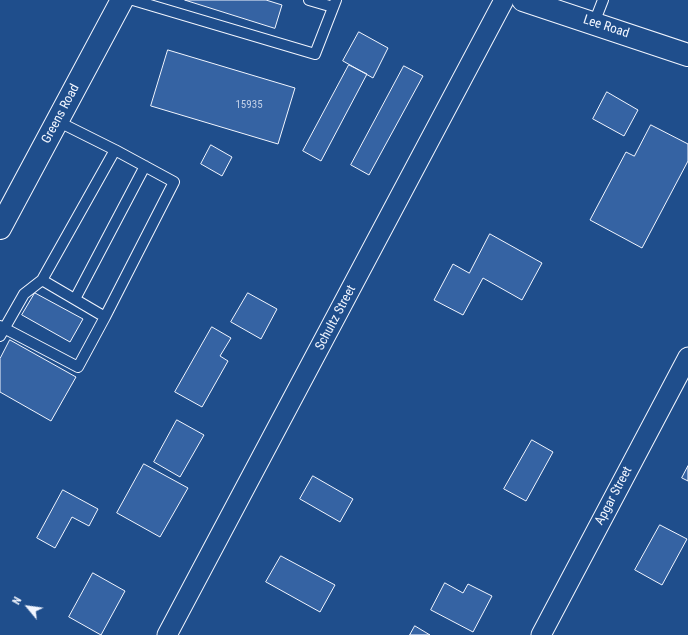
<!DOCTYPE html>
<style>
body{margin:0}
#map{position:relative;width:688px;height:635px;overflow:hidden;background:#1f4e8c;font-family:"Roboto Condensed",sans-serif}
canvas{display:block}
.north{position:absolute;left:8px;top:587px;width:40px;height:40px;-webkit-text-stroke:3px #1f4e8c;paint-order:stroke;rotate:299deg;font-size:11px;font-weight:700;line-height:16px;text-align:center;color:#f2f6ff}
.north::after{content:'';display:block;margin:auto;width:14px;height:18px;background:#f2f6ff;clip-path:polygon(50% 0,100% 100%,50% 72%,0 100%)}
</style>
<div id="map">
<canvas width="688" height="635"></canvas>
<div class="north">N</div>
</div>
<script>
const g = document.querySelector('canvas').getContext('2d');
g.lineJoin = 'round';
function paint(path, color) { g.fillStyle = color; g.fill(path, 'evenodd'); }
function stroke(path, color, width, dash) { g.strokeStyle = color; g.lineWidth = width; g.lineCap = dash ? 'butt' : 'round'; g.setLineDash(dash || []); g.stroke(path); }
function drawText(font, color, halo, rows, align = 'center') {
  g.font = font + ' "Roboto Condensed",sans-serif'; g.lineWidth = 3; g.setLineDash([]); g.textBaseline = 'middle'; g.strokeStyle = halo; g.fillStyle = color; for (const [text, x, y, turn = 0] of rows) {
    g.save(); g.translate(x, y); g.rotate((+turn || 0) * Math.PI / 180); g.textAlign = isNaN(turn) ? turn : align; if (halo) g.strokeText(text, 0, 0); g.fillText(text, 0, 0); g.restore();
  }
}
const building = new Path2D(`
 M185 0H266L282 5 275 28Z
 M359 32 388 48 373 78 343 61Z
 M168 50 295 88 278 144 151 106Z
 M349 65 367 74 321 161 303 151Z
 M404 66 423 76 369 175 351 165Z
 M607 92 638 110 624 136 593 119Z
 M651 125 688 144V161L642 248 590 220 626 152 634 156Z
 M211 145 232 157 222 176 201 164Z
 M490 234 542 263 522 300 483 278 463 315 434 300 453 264 469 273Z
 M35 293 83 319 70 342 22 315Z
 M248 293 277 309 261 339 231 322Z
 M212 327 231 338 220 356 228 361 202 407 175 392Z
 M10 340 76 377 51 421 0 392V359Z
 M177 420 204 435 180 477 154 462Z
 M532 440 553 452 526 501 504 489Z
 M144 464 188 488 160 537 117 513Z
 M688 466V481L682 478Z
 M313 476 353 499 340 522 300 499Z
 M63 490 98 509 89 526 72 517 55 548 37 538Z
 M660 525 687 539 662 585 635 570Z
 M281 556 335 585 320 612 266 582Z
 M93 573 125 591 101 635 69 617Z
 M445 583 463 593 468 584 492 596 473 632 431 610Z
 M415 626 430 635H410Z`);
paint(building, '#3563a3');
stroke(building, '#f2f6ff', 1);
const lane = new Path2D(`
 M133 0 315 54 336 0
 M309 0 333 7
 M594 23 603 0
 M57 121 115 150 42 280 105 317 174 182 115 150
 M75 299 145 166
 M0 326 78 367 105 317
 M0 336 24 294 42 280`);
const street = new Path2D(`
 M167 635 504 0
 M541 635 688 357`);
const secondary = new Path2D(`
 M523 0 688 55
 M0 228 122 0`);
stroke(lane, '#f2f6ff', 12);
stroke(street, '#f2f6ff', 21);
stroke(secondary, '#f2f6ff', 24);
stroke(lane, '#1f4e8c', 10);
stroke(street, '#1f4e8c', 19);
stroke(secondary, '#1f4e8c', 22);
drawText('11px', '#c3d1e8', null, [
 ["15935",249,105]
]);
drawText('13px', '#f2f6ff', '#1f4e8c', [
 ["Lee Road",606,27,18],
 ["Greens Road",61,114,-62],
 ["Schultz Street",336,318,-62],
 ["Apgar Street",614,496,-62]
]);
</script>
